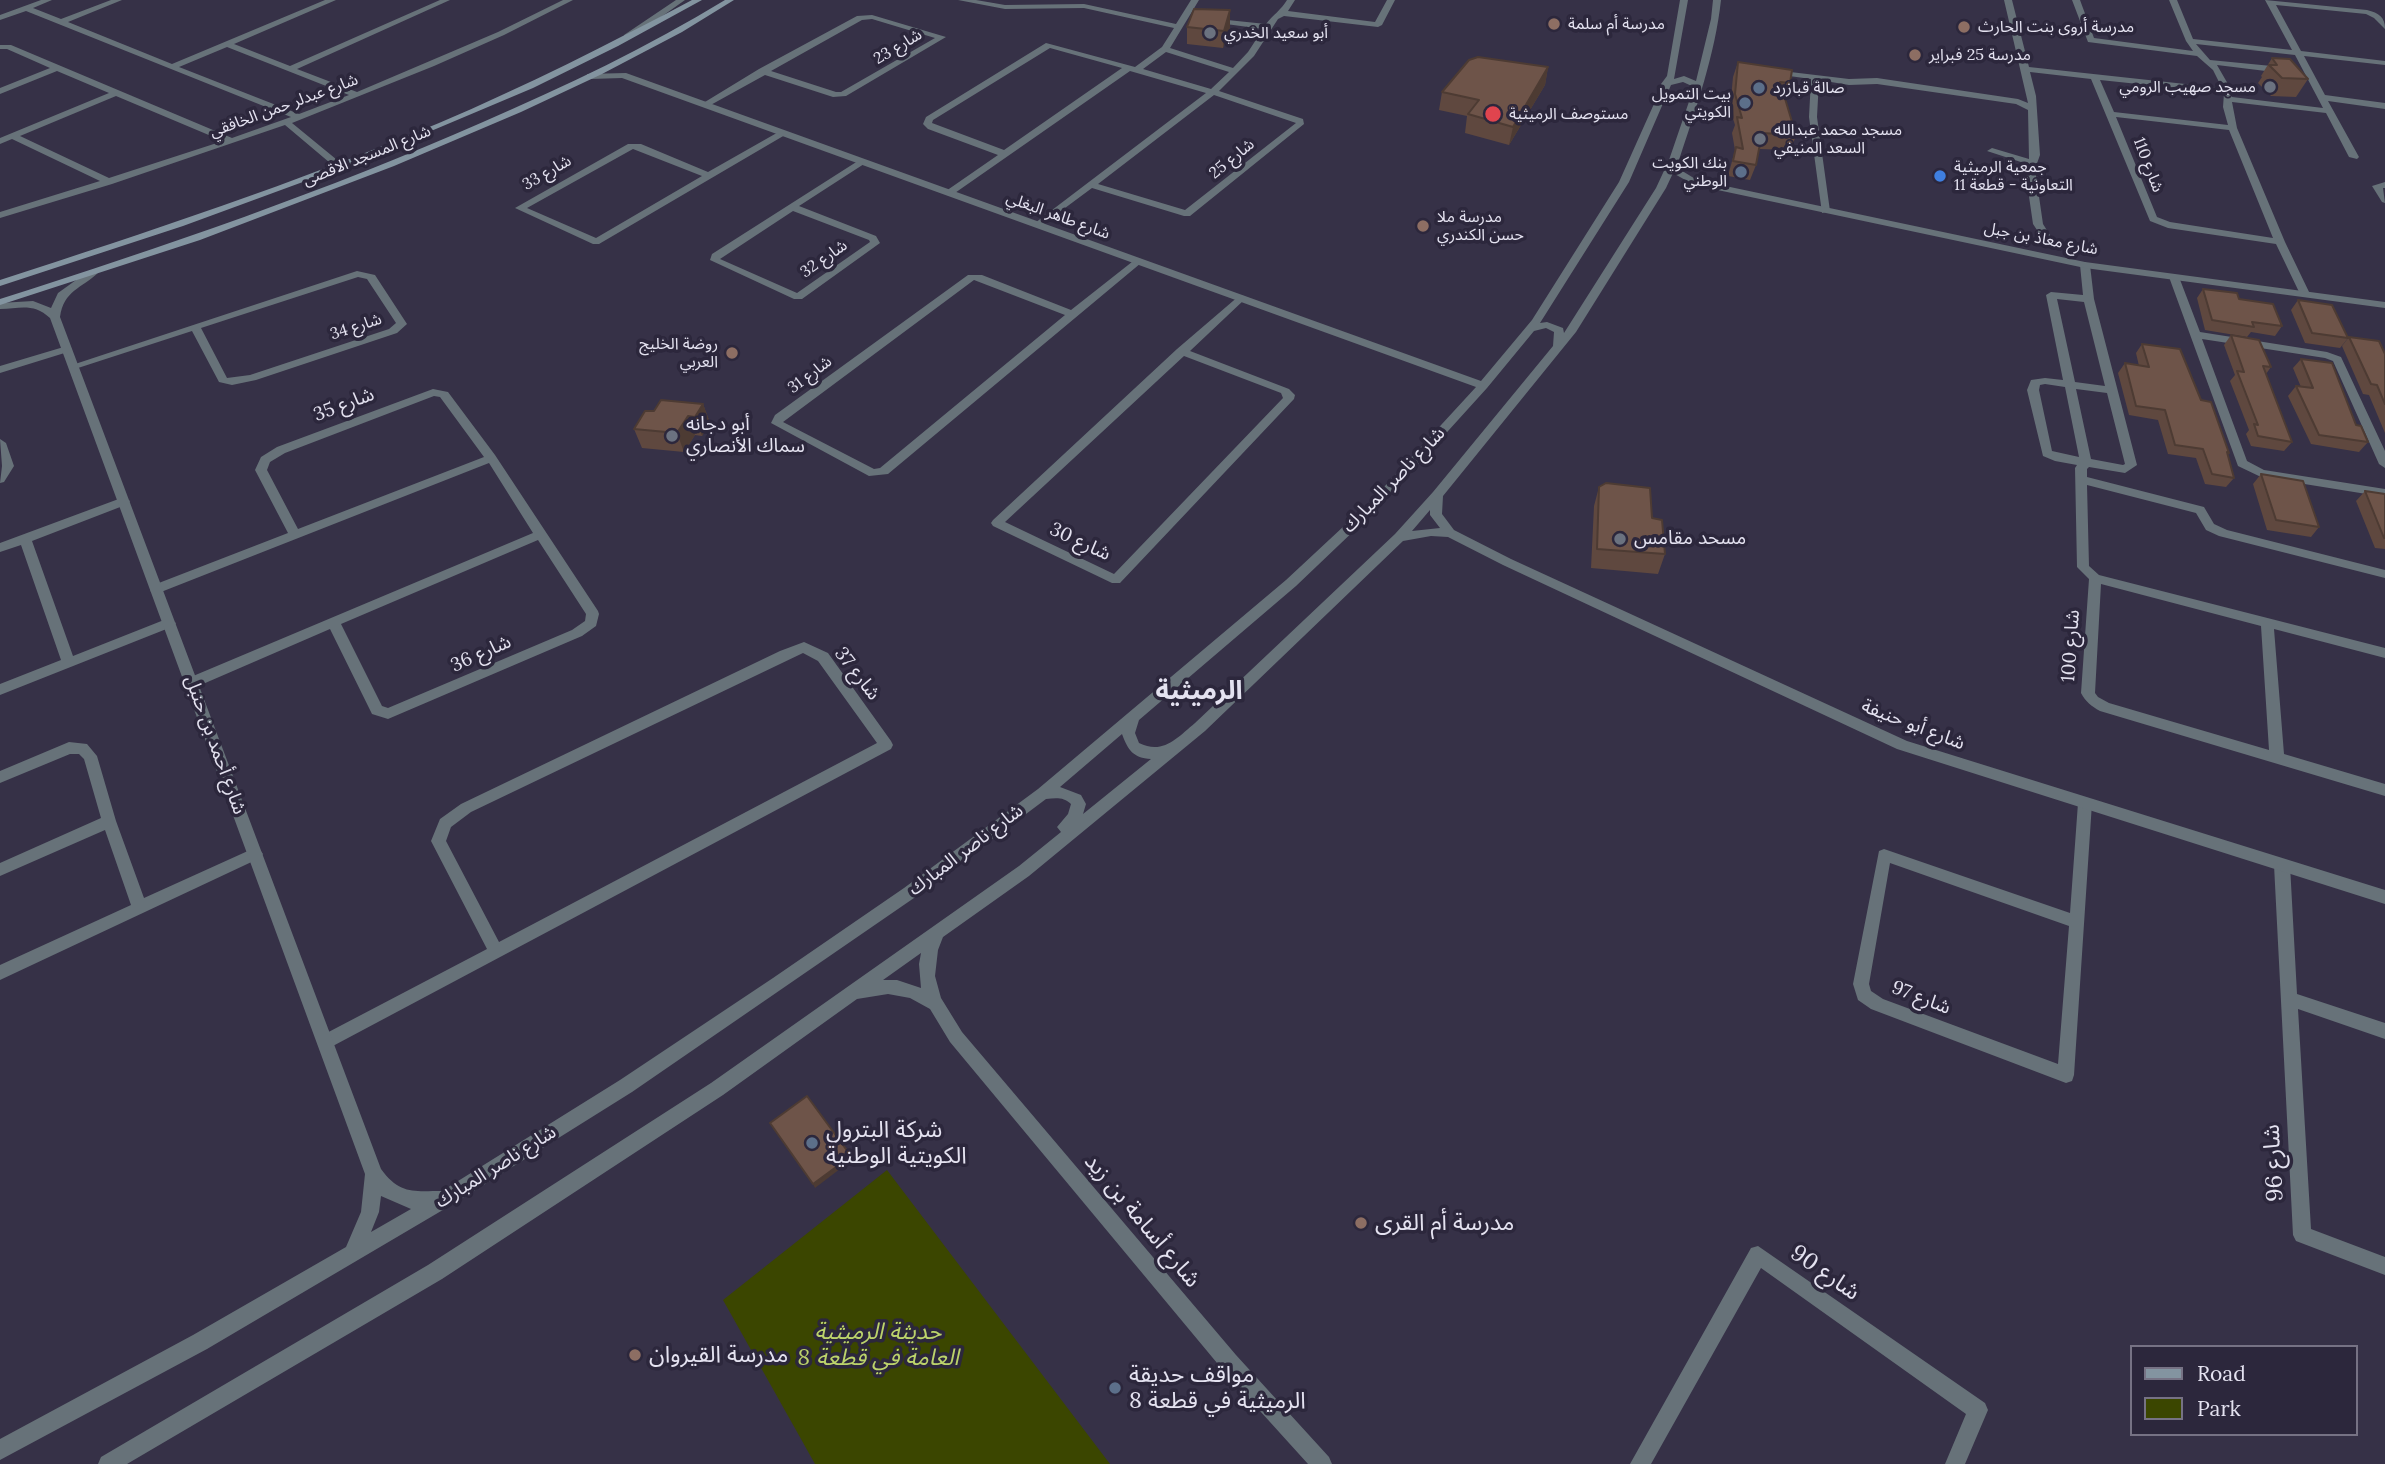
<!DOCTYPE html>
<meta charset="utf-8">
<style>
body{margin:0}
#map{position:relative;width:2385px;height:1464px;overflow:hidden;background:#363147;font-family:Lora,serif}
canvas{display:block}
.legend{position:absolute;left:2130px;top:1345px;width:228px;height:91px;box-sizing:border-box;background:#2c273c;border:2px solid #767284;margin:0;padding:9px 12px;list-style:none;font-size:21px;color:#e4e2f0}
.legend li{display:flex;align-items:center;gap:14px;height:35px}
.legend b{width:35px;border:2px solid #767284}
</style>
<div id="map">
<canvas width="2385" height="1464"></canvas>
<ul class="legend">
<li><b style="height:9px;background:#8394a0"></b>Road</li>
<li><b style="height:19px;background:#3b4600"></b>Park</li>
</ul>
</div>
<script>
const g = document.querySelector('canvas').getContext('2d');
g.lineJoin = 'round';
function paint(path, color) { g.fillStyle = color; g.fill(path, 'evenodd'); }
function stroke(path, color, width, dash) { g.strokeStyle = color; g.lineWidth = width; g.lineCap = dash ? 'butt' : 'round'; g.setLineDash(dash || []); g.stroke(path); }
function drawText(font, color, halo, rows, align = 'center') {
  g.font = font + ' Lora,"Noto Sans Arabic",serif'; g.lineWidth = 7; g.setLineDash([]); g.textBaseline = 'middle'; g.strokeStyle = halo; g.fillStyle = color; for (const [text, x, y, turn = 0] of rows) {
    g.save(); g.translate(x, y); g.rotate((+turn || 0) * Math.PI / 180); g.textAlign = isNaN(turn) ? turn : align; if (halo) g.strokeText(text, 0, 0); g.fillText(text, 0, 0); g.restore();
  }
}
paint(new Path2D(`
 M887 1170 1110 1464H815L723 1300Z`), '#3b4600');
paint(new Path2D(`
 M41 0H52L33 8 61 19 111 0H122L68 22 172 64 325 0H336L234 44 290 66 440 0H450L297 69 357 92 498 32 563 0H573L504 35 434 66 292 123 342 164V168H336L285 125 112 184 0 218V212L100 181 12 139 0 144V138L109 93 57 71 0 94V88L50 68 7 49H0V45H11L232 138 291 117 26 11 0 20V15ZM227 47 349 95 299 114 179 67ZM116 96 223 141 109 178 20 136Z
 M958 0H976L1005 5 1084 4 1176 24 1191 0H1199L1170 48 1233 68 1248 52 1263 29 1211 22 1207 20 1208 18 1266 24C1273 15 1281 10 1287 0H1295L1288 11 1375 22 1387 0H1395L1382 25 1378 27 1284 16 1278 19 1254 56 1219 91 1303 119 1304 124 1190 216H1184L1092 188 1038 228 1033 225 1035 223 1206 93 1130 71 952 195H946V191L998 155 928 129 923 124 926 117 1046 43 1135 67 1162 47 1174 28 1084 8 1005 9ZM1050 48 1122 68 1004 150 932 123 933 120ZM1166 52 1229 72 1211 89 1143 69ZM1214 95 1296 123 1185 210 1098 184Z
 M2004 0H2012L2029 67 2222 88 2213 70 2197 56 2088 42 2072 0H2080L2094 38 2193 51 2186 41 2169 0H2177L2193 39 2292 50 2265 0 2367 10C2379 13 2385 17 2385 29L2374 18 2366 14 2276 5 2301 51 2385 61V65L2304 56 2325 95 2385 103V109L2328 101 2359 157 2357 159 2349 157 2326 113 2232 102 2237 128 2285 242 2310 294 2309 296H2301L2300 294 2276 244 2168 228 2150 221 2091 79 2030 72 2036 96 2040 155 2035 169 2043 224 2053 240 2051 242H2045L2033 224 2025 169 2027 164 1987 151 1992 148 2029 159 2028 110 2016 104 1877 84 1849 85 1819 80 1817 117 1830 211 1822 213 1809 117 1811 79 1782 75V71L1849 79 1877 78 2018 99 2028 103ZM2196 44 2295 55 2323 108 2232 97V91L2217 65 2282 73 2286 70 2282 67 2210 60ZM2100 80 2224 93 2223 107 2228 125 2114 112ZM2116 117 2229 130 2273 238 2170 222 2157 217Z
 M872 15 946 37 846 96 833 97 765 75 707 107 700 105 759 69 857 16ZM872 19 935 38 841 92H836L771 71 862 20Z
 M782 130 785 131V135L599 244H593L515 208 628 144H641L708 172ZM633 149 702 176 596 238 527 208Z
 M861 159 866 162 864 164 799 206 876 236 880 243 802 299H794L710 260 712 254ZM793 211 869 240 870 242 797 293 720 259Z
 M2385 182V188H2383L2385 203 2382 202 2372 186Z
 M1137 258 1141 259V263L888 474 869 476 771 423 775 415 968 275H982L1071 310ZM974 280 1065 315 880 468 874 469 783 422Z
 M2085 262 2090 265 2094 299 2137 465 2125 473 2089 467 2087 469V477L2204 507 2214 524 2227 530 2385 570V578L2219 536 2206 530 2196 513 2087 485 2089 566 2099 575 2385 648V658L2274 629 2284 754 2385 784V796L2100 711C2091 706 2086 702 2081 693L2089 579 2077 567 2075 468 2077 465 2055 461 2043 456 2027 390 2031 380 2045 378 2063 380 2046 295 2051 292 2083 295 2080 265ZM2057 299 2084 302 2105 386 2075 382ZM2045 384 2065 387 2079 457 2052 451 2039 390 2040 385ZM2076 389 2107 393 2125 464 2123 465 2091 459ZM2101 584 2261 626 2269 750 2109 703 2098 697 2095 693Z
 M357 271 375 275 407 324 397 333 256 380 232 385 219 382 192 331 78 368 74 369 69 366ZM358 277 367 279 396 323 389 329 250 375 227 378 201 328Z
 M2174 274 2179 277 2200 332 2327 352 2341 357 2385 451V468L2379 464 2333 361 2325 358 2202 339 2247 461 2264 470 2385 489V497L2261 477 2238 466 2169 277Z
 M1240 295 1244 296V300L1190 351 1289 389 1295 395 1294 399 1120 583H1112L993 526 991 523 993 520 1177 349ZM1184 356 1281 393 1283 398 1114 574 1005 522Z
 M67 346 72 349 71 351 0 373V366Z
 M433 389 448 392 495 455 598 611 599 614 596 626 582 636 388 719 372 714 330 629 196 687H186L184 683 186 679 533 533 489 463 161 592H151L150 589 151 586 288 533 255 470 261 457 277 447ZM434 396 440 397 484 457 298 529 267 470 270 462 285 453ZM538 540 586 614 585 621 572 630 388 708 382 706 341 624Z
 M0 439 6 443 14 466 4 482 0 483 2 466Z
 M124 497 130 501 128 504 32 541 73 656 169 618 176 623 174 626 0 695V684L61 660 21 545 0 552V543Z
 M804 642 828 653 891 741 893 745 891 749 331 1047 325 1050 319 1047 317 1042 319 1037 487 949 431 841 440 819 461 804 780 651ZM803 653 818 661 877 743 499 942 446 841 451 827 471 812Z
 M69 742 87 744 97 756 116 821 144 898 250 850 255 848 260 850 263 854 260 858 0 980V965L131 905 105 830 0 876V863L101 818 84 759 79 754H70L0 783V771Z
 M2085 797 2090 799 2092 803 2074 1075 2072 1081 2066 1083 1871 1009 1858 1000 1853 984 1879 851 1884 849 2070 913 2078 803 2080 799ZM1890 863 2069 926 2058 1064 1883 999 1871 991 1869 984Z
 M2282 859 2287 861 2290 865 2297 994 2385 1023V1039L2298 1009 2311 1229 2385 1257V1275L2296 1241 2293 1235 2274 865 2277 861Z
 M1758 1246 1985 1403 1988 1410 1965 1464H1945L1966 1414 1761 1268 1651 1464H1630L1751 1248Z`), '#677279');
paint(new Path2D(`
 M676 0H685L630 39H624V35Z
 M1680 0H1688L1674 79 1684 76 1696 81 1711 19 1713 0H1721C1715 55 1696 108 1679 160V169L1697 180 2085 262 2385 302V308L2085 268 1694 185 1673 173 1666 188 1576 332 1443 496 1442 514 1454 530 1511 559 1907 741 2385 890V904L1897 749 1503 565 1448 537 1431 536 1403 541 1205 731 1029 876 943 937 938 950 935 976 941 998 962 1032 1236 1355 1329 1457 1332 1464H1308L1222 1369 950 1042 930 1009 910 998 888 994 857 999 723 1095 442 1279 127 1464H98L101 1457 428 1265 711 1083 1019 866 1061 832 1057 827 1068 814 1071 804C1064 797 1056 798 1046 799L914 898 632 1092 453 1204 207 1349 0 1460V1439L193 1335 346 1247 361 1212 365 1174 50 318C34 303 21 308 0 309V303L33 301 51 308 58 293 90 270 99 272C81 289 64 290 60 317L381 1169C400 1195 414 1191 442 1191L620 1080 773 978 904 888 1038 789 1286 580 1373 499 1476 387 622 78 590 79 587 78V74L626 73 1481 381 1532 320 1619 182 1662 86 1661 84 1667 76ZM1683 82 1694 87 1669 160 1656 188 1564 333 1563 328 1547 322 1540 323 1629 182 1671 85ZM1546 328 1554 332 1553 346 1433 492 1395 534 1195 723C1177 738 1163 755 1139 743L1135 733 1139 720 1296 586 1381 505 1487 388 1534 331ZM1430 510V515L1440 528 1412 531ZM1122 734C1128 750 1133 758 1151 759L1083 814 1086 804 1081 795 1060 787ZM921 953 919 964 921 988 897 980H883ZM381 1196 411 1209 371 1232 379 1212Z`), '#677279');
paint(new Path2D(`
 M692 0H702L618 46 533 88 360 161 183 226 0 286V280C148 232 296 183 439 123 526 86 609 44 692 0Z
 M725 0H734L682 32 602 74 521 112 394 166 200 240 0 305V299C164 247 326 191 483 122 566 86 648 47 725 0Z`), '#8394a0');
paint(new Path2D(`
 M1187 27 1230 28 1223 48 1187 44Z
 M2272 58 2308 79 2296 97 2271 96 2258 83 2262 77 2261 76Z
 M1738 62 1790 83 1785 97 1796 135 1791 150 1759 149 1756 165 1750 180 1728 176 1735 150 1732 133 1735 125 1730 109 1733 77Z
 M1548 67 1545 85 1509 145 1465 133 1467 116 1439 110 1442 92Z
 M2203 289 2239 299 2282 326 2275 336 2251 332 2247 337 2205 330 2197 298Z
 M2298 300 2348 338 2340 348 2305 343 2291 310Z
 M2231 335 2271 367 2266 374 2292 442 2284 451 2251 446 2246 434 2249 430 2230 381 2235 375 2224 345Z
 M2349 337 2385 354V433L2369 395 2363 394 2342 346Z
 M2142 344 2201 400 2229 453 2227 455 2234 478 2226 487 2205 484 2196 458 2168 454 2158 420 2129 415 2118 373 2125 363 2139 366 2136 353Z
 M2301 359 2356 425 2368 442 2359 452 2311 444 2288 396 2296 386 2301 387 2293 368Z
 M703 404 710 423 702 436 695 435 684 452 642 448 634 429 654 411Z
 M2261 474 2319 527 2311 537 2267 530 2253 484Z
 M1599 487 1652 518 1665 554 1658 574 1591 568 1594 506Z
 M2365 491 2385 494V549L2375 548 2356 501Z`), '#5f483f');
paint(new Path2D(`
 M1230 10V28L1223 48 1224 31Z
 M1548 67 1545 85 1509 145 1513 127Z
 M703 404 710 423 702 436 695 417Z
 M688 416 695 435 684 452 677 433Z
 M851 1156 853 1159 815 1188 813 1184Z`), '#4d3b33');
const building = new Path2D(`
 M1194 9 1230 10 1224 31 1187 27Z
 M1478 57 1548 67 1513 127 1468 114 1479 100 1442 92 1469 60Z
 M2272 58 2290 59 2308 79 2282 78 2269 65H2277Z
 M1738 62 1792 70 1790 83 1780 82 1796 135 1762 133 1756 165 1733 161 1736 147 1743 149 1737 117 1742 118 1735 94Z
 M2203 289 2237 293 2239 299 2273 304 2282 326 2252 322 2254 327 2212 320Z
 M2298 300 2332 305 2348 338 2312 333Z
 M2231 335 2259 340 2271 367 2263 366 2292 442 2258 436 2254 424 2258 425 2237 371 2244 372Z
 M2349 337 2379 341 2385 354V404L2377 385 2371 384Z
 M2142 344 2180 349 2201 400 2211 402 2229 453 2227 452 2234 478 2212 474 2203 449 2175 445 2165 410 2136 406 2125 363 2149 367Z
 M2301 359 2332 363 2356 425 2361 426 2368 442 2319 435 2296 386 2313 388Z
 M661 400 703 404 695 417 688 416 677 433 634 429 645 411H654Z
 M2261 474 2303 481 2319 527 2276 520Z
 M1606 483 1650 488 1652 518 1662 520 1665 554 1597 549 1599 487Z
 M2365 491 2385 494V538H2384Z
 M807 1096 851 1156 813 1184 770 1123Z`);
paint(building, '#6e5449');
stroke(building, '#4d3b33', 2);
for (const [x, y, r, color] of [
 [1554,24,7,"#8d6e63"],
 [1964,27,7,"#8d6e63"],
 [1210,33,7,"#6b7280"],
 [1915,55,7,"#8d6e63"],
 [2270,87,7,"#6b7280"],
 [1759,88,7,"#5c6f8a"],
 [1745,103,7,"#5c6f8a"],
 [1493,114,9,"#e0444e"],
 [1760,139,7,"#6b7280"],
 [1741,172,7,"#5c6f8a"],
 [1940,176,7,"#3f7fe0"],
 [1423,226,7,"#8d6e63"],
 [732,353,7,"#8d6e63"],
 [672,436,7,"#6b7280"],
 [1620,539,7,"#6b7280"],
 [812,1143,7,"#5c6f8a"],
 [1361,1223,7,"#8d6e63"],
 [635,1355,7,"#8d6e63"],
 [1115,1388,7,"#5c6f8a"]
]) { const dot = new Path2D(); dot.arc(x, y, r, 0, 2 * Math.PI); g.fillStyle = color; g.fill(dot); stroke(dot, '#2c273c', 2.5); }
drawText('16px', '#e4e2f0', '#2c273c', [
 ["مدرسة أم سلمة",1568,24],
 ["مدرسة أروى بنت الحارث",1978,27],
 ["أبو سعيد الخدري",1224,33],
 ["مدرسة 25 فبراير",1929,55],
 ["مسجد صهيب الرومي",2256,87,"right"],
 ["صالة قبازرد",1773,88],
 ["بيت التمويل",1731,94,"right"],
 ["الكويتي",1731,112,"right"],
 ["مستوصف الرميثية",1509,114],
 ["مسجد محمد عبدالله",1774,130],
 ["السعد المنيفي",1774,148],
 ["بنك الكويت",1727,163,"right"],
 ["الوطني",1727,181,"right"],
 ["جمعية الرميثية",1954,167],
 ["التعاونية - قطعة 11",1954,185],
 ["مدرسة ملا",1437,217],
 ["حسن الكندري",1437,235],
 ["روضة الخليج",718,344,"right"],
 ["العربي",718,362,"right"]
], 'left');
drawText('16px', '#e4e2f0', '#2c273c', [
 ["شارع 23",898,47,-31],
 ["شارع عبدلر حمن الخافقي",284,106,-20],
 ["شارع المسجد الاقصى",367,156,-22],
 ["شارع 25",1232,159,-39],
 ["شارع 110",2148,165,69],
 ["شارع 33",547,173,-30],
 ["شارع طاهر البغلي",1058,216,20],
 ["شارع معاذ بن جبل",2041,239,11],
 ["شارع 32",824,259,-35],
 ["شارع 34",356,327,-18],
 ["شارع 31",810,375,-37]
]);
drawText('19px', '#e4e2f0', '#2c273c', [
 ["شارع 35",344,405,-21],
 ["شارع ناصر المبارك",1394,480,-46],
 ["شارع 30",1080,542,25],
 ["شارع 100",2071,646,-86],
 ["شارع 36",481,654,-24],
 ["شارع 37",857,674,52],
 ["شارع أبو حنيفة",1913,725,21],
 ["شارع أحمد بن حنبل",215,745,70],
 ["شارع ناصر المبارك",966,850,-37],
 ["شارع 97",1921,998,21],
 ["شارع ناصر المبارك",496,1167,-32]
]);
drawText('19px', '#e4e2f0', '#2c273c', [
 ["أبو دجانه",686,425],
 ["سماك الأنصاري",686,447],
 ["مسحد مقامس",1634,539]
], 'left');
drawText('23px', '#e4e2f0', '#2c273c', [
 ["شركة البترول",826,1130],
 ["الكويتية الوطنية",826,1156],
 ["مدرسة أم القرى",1375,1223],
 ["مدرسة القيروان",649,1355],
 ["مواقف حديقة",1129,1375],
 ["الرميثية في قطعة 8",1129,1401]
], 'left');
drawText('23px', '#e4e2f0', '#2c273c', [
 ["شارع 96",2274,1163,-93],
 ["شارع أسامة بن زيد",1142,1221,50],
 ["شارع 90",1825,1273,35]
]);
drawText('italic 23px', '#bcd36b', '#2c273c', [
 ["حديثة الرميثية",878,1332],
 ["العامة في قطعة 8",878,1358]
]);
drawText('bold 26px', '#e4e2f0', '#2c273c', [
 ["الرميثية",1199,692]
]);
</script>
